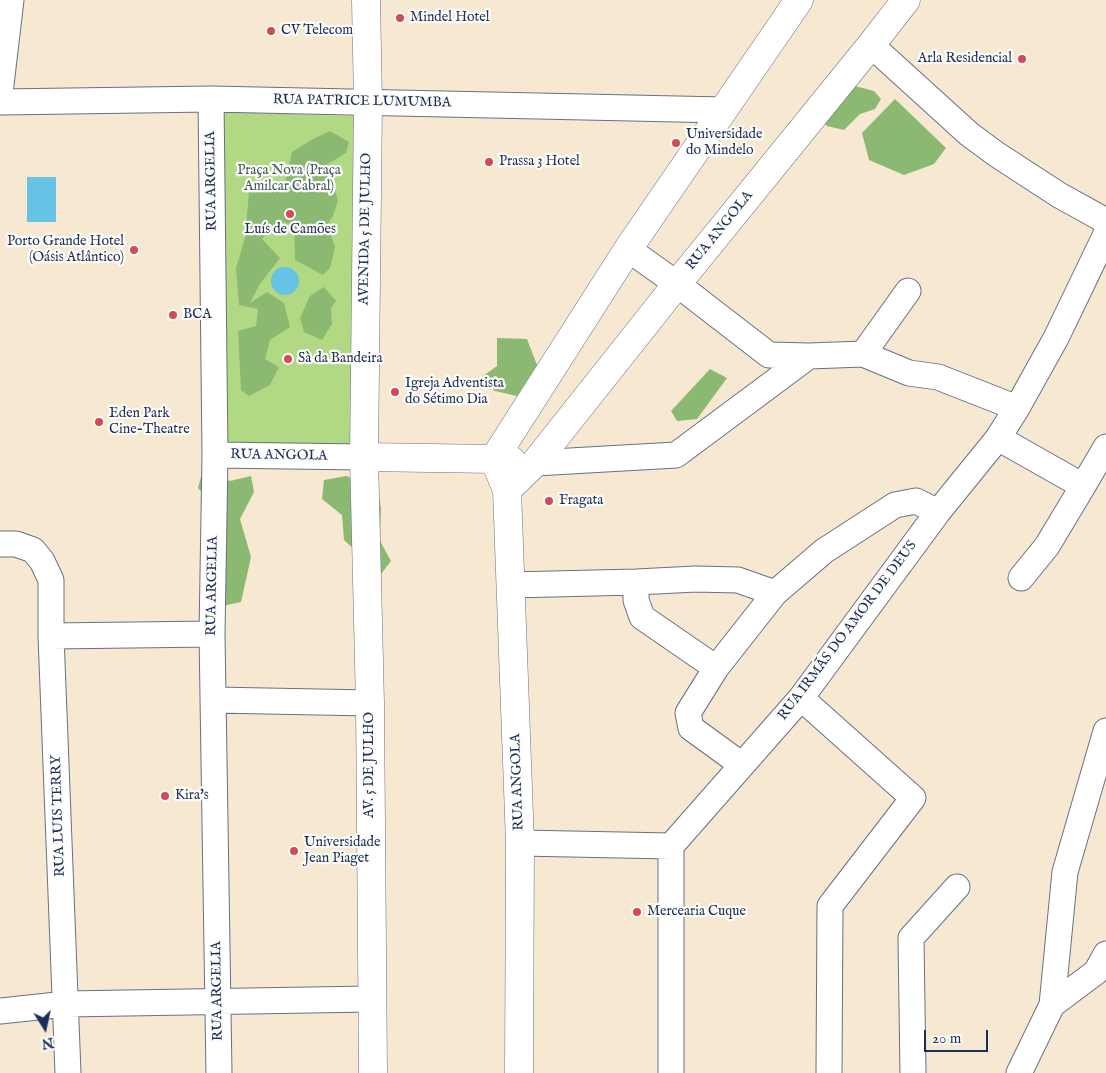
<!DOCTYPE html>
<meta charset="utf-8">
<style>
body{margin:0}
#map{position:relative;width:1106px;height:1073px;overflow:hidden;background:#f6e8d1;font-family:"IM FELL English",serif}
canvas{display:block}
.north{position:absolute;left:20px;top:1003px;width:50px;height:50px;-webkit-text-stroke:4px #fdfcf7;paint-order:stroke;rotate:170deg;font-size:14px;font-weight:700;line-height:20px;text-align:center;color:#1b2f5e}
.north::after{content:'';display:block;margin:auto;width:18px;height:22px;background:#1b2f5e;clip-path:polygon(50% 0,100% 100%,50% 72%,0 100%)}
.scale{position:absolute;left:924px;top:1030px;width:64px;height:22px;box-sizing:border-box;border:2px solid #1b2f5e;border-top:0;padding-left:6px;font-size:15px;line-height:18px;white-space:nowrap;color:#1b2f5e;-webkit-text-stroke:4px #fdfcf7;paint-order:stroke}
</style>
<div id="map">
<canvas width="1106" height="1073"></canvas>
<div class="north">N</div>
<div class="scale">20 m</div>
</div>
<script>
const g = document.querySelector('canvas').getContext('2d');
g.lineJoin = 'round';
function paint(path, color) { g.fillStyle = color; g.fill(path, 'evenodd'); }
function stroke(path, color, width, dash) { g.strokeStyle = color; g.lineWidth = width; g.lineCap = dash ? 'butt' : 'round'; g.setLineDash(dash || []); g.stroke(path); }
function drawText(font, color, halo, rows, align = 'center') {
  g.font = font + ' "IM FELL English",serif'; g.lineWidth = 4.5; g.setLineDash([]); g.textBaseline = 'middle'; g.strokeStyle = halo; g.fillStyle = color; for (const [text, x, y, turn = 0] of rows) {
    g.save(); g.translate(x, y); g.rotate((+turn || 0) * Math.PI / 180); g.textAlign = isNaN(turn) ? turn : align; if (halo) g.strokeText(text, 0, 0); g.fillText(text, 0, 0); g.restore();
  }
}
paint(new Path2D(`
 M224 112 355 116 352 445 227 444Z`), '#b1d983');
paint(new Path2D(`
 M855 86 874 91 881 99 875 109 860 114 844 130 827 126 821 119Z
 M895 99 946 148 934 164 904 175 869 160 862 133Z
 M330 131 349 142 346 153 328 164 338 201 333 216 327 225 335 247 330 268 323 275 295 260 294 225 277 221 262 239 280 258 260 284 250 303 267 292 284 303 290 327 270 340 265 359 279 367 270 385 249 396 241 390 238 331 256 326 258 309 239 305 236 268 245 238 249 192 285 183 292 152 313 139Z
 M324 287 336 301 331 308 332 324 322 340 304 332 300 318 310 296Z
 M497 338 527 339 537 365 517 396 495 391 480 378 497 366Z
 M710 369 727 378 697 419 677 421 671 411Z
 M204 466 230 481 251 476 254 492 240 519 251 557 241 602 213 608 222 514 198 488Z
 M346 476 377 487 381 508 380 541 391 561 381 574 344 540 342 515 322 499 324 480Z`), '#8cb971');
paint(new Path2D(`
 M27 177H56V222H27Z
 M271 281a14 14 0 1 1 28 0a14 14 0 1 1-28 0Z`), '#67c3e5');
const minor = new Path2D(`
 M871 45 969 134 996 154 1059 195 1106 221
 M0 93 11 0
 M211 99 215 455 212 634 219 1073
 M0 102 211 99 724 110
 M628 249 677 284 769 355 809 356 863 354 908 291
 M863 354 909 373 938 377 1017 408
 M998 438 1083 486 1106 447
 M215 455 364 457
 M535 463 676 455 809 356
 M0 544H16L33 550 42 561 51 580V636L68 1073
 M1021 578 1047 546 1083 486
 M636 582V600L642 617 716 668
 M511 585 636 582 696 579 738 580 775 593
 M51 636 212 634
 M801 698 913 798 830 906 829 1073
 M214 700 370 703
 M742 765 691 728 688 713 716 668 775 593 824 551 895 505 916 501 938 512
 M520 843 671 846
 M1052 1005 1065 872 1106 731
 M0 1011 66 1004 371 999
 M671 1073V846L801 698 938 512 998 438 1017 408 1056 338 1106 234
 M913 1073 911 938 957 887
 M1019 1073 1052 1005 1096 972 1106 954`);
const tertiary = new Path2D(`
 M366 0 368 102 364 457 370 703 373 1073
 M364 457 494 459 512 461
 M507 490 535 463 677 284 871 45 906 0
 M519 1073 520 843 507 490 494 459 628 249 799 0`);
stroke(minor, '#687086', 27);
stroke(tertiary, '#687086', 29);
stroke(minor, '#fff', 25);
stroke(tertiary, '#fff', 28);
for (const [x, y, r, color] of [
 [400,18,5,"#d1495b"],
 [271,31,5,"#d1495b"],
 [1022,59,5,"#d1495b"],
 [676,143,5,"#d1495b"],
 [489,162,5,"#d1495b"],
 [290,214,5,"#d1495b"],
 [134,250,5,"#d1495b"],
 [173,315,5,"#d1495b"],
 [288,359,5,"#d1495b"],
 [395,392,5,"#d1495b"],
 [99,422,5,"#d1495b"],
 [549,501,5,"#d1495b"],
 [165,796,5,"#d1495b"],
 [294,851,5,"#d1495b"],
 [637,912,5,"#d1495b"]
]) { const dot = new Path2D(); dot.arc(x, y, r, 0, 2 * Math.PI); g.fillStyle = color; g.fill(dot); stroke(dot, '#fdfcf7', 2); }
drawText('14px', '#1b2f5e', '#fdfcf7', [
 ["Mindel Hotel",410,18],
 ["CV Telecom",281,31],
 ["Arla Residencial",1012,59,"right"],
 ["Universidade",686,135],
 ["do Mindelo",686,151],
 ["Prassa 3 Hotel",499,162],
 ["Luís de Camões",290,230,"center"],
 ["Porto Grande Hotel",124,242,"right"],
 ["(Oásis Atlântico)",124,258,"right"],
 ["BCA",183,315],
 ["Sà da Bandeira",298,359],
 ["Igreja Adventista",405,384],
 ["do Sétimo Dia",405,400],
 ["Eden Park",109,414],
 ["Cine-Theatre",109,430],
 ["Fragata",559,501],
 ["Kira's",175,796],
 ["Universidade",304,843],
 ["Jean Piaget",304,859],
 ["Mercearia Cuque",647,912]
], 'left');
drawText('14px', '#1b2f5e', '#fdfcf7', [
 ["RUA PATRICE LUMUMBA",362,102,1],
 ["RUA ARGELIA",212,181,-91],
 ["AVENIDA 5 DE JULHO",366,229,-89],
 ["RUA ANGOLA",720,231,-51],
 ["RUA ANGOLA",279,456,1],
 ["RUA ARGELIA",213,586,-89],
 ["RUA IRMÃS DO AMOR DE DEUS",848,631,-53],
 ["AV. 5 DE JULHO",370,765,-90],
 ["RUA ANGOLA",518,782,-92],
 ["RUA LUIS TERRY",59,816,-92],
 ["RUA ARGELIA",218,991,-91]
]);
drawText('14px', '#405a67', '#fdfcf7', [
 ["Praça Nova (Praça",289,171],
 ["Amilcar Cabral)",289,187]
]);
</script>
